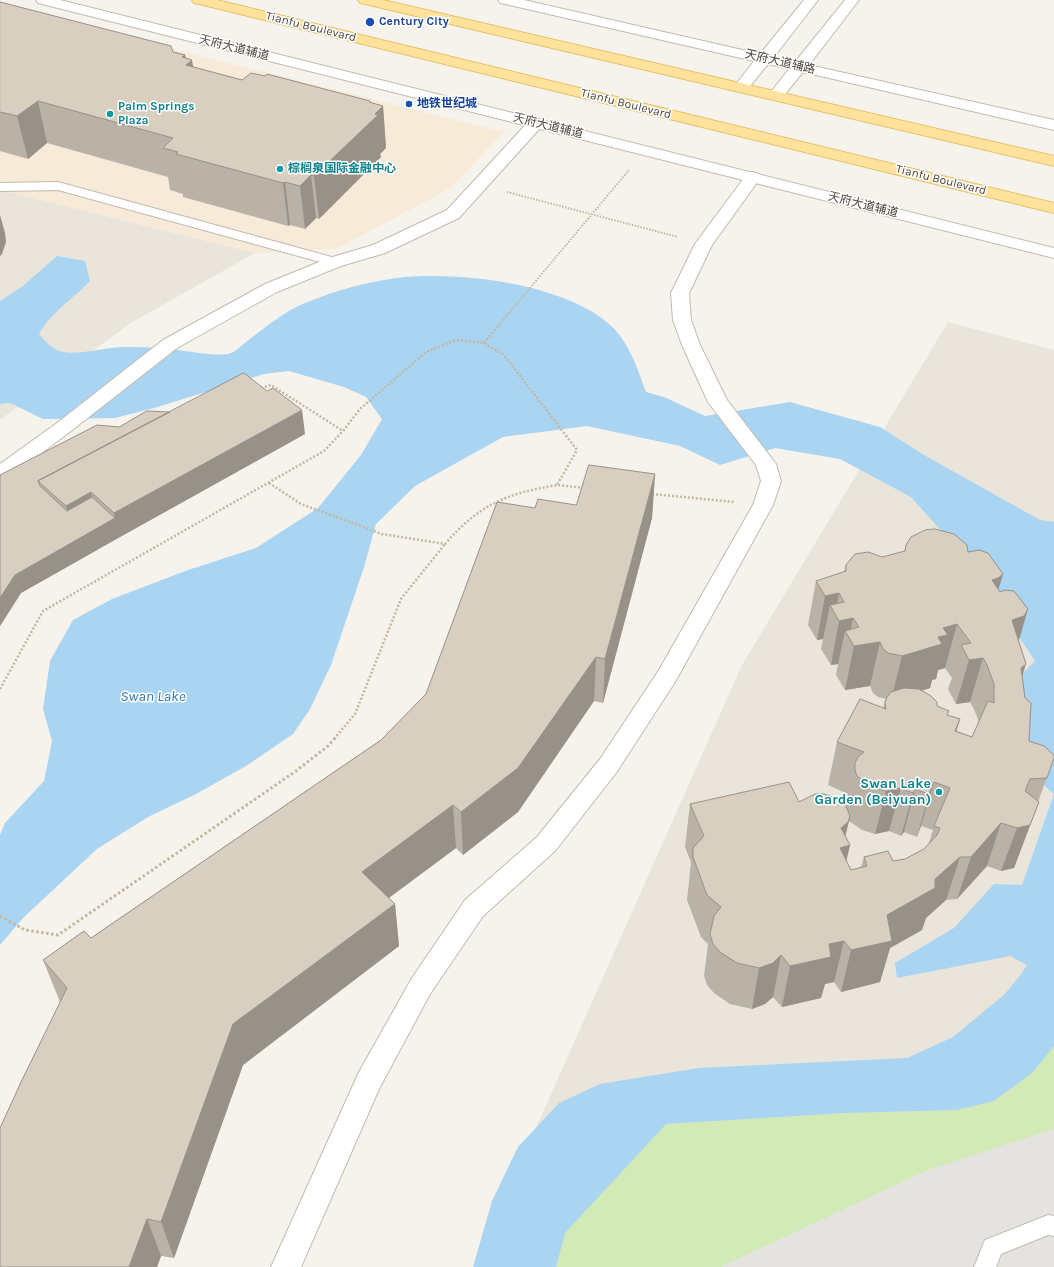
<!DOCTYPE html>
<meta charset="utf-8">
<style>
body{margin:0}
canvas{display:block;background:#f6f3ec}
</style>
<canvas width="1054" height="1267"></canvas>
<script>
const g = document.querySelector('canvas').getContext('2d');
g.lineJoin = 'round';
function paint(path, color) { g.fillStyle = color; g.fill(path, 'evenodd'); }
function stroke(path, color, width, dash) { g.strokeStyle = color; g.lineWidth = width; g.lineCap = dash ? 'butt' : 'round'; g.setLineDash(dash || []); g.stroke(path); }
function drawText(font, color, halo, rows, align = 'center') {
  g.font = font + ' Karla,"Noto Sans SC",sans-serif'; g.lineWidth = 3; g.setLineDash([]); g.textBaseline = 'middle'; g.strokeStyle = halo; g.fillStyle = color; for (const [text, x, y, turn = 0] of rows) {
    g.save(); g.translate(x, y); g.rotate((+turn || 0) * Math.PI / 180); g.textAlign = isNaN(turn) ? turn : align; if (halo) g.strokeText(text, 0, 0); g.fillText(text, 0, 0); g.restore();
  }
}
paint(new Path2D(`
 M0 190 255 253 129 324 0 420Z
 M948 322 1054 350V1267H474L742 665Z`), '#eae5da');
paint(new Path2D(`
 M0 6 504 132 449 189 336 249 255 253 0 190Z`), '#f7ead8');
paint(new Path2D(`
 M1054 1046V1129L928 1170 721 1267H556L564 1233 666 1124 845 1113 957 1110 994 1101 1033 1072Z`), '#d2eab5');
paint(new Path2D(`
 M1054 1129V1267H721L928 1170Z`), '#e5e3e0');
paint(new Path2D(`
 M57 256 85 261 90 281C73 299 51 312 39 334 46 342 51 349 63 352 76 355 105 348 121 347 134 347 149 347 162 348 176 349 219 358 231 353 237 351 244 343 250 339 267 326 285 311 305 303 335 291 365 282 397 278 457 271 562 283 609 324 629 341 637 368 646 392L664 397 705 416 790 402 880 427 924 455 1040 520 1054 522V1046L1033 1072 994 1101 957 1110 845 1113 666 1124 565 1233 556 1267H473L492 1201 518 1147 559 1103 600 1084 699 1068 907 1058 953 1037 1005 994 1022 973 1027 965 1010 956 897 978 895 963 954 928 994 884 1022 885 1054 794 1029 772V725L1018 678 1035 661 970 563 911 497 840 459 775 448 720 465 680 446 587 426 503 437 415 486 376 524 364 567 331 665 310 709 293 734 246 766 196 794 148 817 97 849 23 918 0 945V835L5 823 44 781 52 741 43 709 50 661 73 620 112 599 188 570 256 548 318 508 361 455 382 419 366 397 344 387 289 371 264 374 154 408 115 418 43 419 10 403 0 404V301L23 286Z`), '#a9d4f2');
const service = new Path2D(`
 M58 182 339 259 341 262 339 265H331L58 190 0 191V183Z
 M1048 1215 1054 1216V1236L1048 1235 1001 1254 996 1267H974L985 1240Z`);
const minor = new Path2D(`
 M536 118 542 120 544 123 542 126 459 218 385 253 341 266 277 292 177 348 71 431 7 479 0 481V464L57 423 163 340 265 284 329 258 373 245 447 210 530 120Z
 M753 172 759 174 761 177 712 245 689 293 691 320 700 345 727 400 776 464 781 481 773 505 675 682 616 773 555 851 483 916 430 994 379 1089 301 1267H271L359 1072 412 978 465 900 537 837 600 759 659 670 753 505 761 481 756 465 708 402 682 345 673 320 671 293 695 244 747 174Z`);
const tertiary = new Path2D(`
 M36 0H60L1054 248V258L38 3Z
 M498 0H524L760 54 804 0H818L774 57 795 62 845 0H859L809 65 1054 120V130L803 72 781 99H771L768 96 789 69 768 64 746 91H736L733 88 754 61 505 4 500 3Z`);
const primary = new Path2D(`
 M192 0H217L1054 203V213L199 4 194 3Z
 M358 0H383L1054 156V166L365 4 360 3Z`);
stroke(service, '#c2bbae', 2);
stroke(minor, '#c2bbae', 2);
stroke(tertiary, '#c2bbae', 2);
stroke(primary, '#e6c16a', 2);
stroke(new Path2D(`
 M507 192 678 237
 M499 325 629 170`), '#c4b79f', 2, [1.5, 1.5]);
stroke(new Path2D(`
 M484 343 500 324
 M261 388 271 385 343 431 360 409 426 352 456 340 484 343 504 355 577 450 557 485 585 488
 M269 483 301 504 382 534 445 544C480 504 505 494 557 485
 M652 494 735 502
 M0 689 43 611 324 451 343 431
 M334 739 355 714 401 599 445 544`), '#c4b79f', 2.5, [2, 2]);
stroke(new Path2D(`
 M0 916 25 930 58 935 296 771 328 746 335 738`), '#c4b79f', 3, [2.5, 2.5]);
paint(service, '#fff');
paint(minor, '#fff');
paint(tertiary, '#fff');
paint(primary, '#ffe39c');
paint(new Path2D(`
 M0 2 185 55 186 58 194 67 242 80 370 101V103L383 106 386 148 380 154 381 157 319 219 316 218 305 229 290 225 288 226 183 197V194L170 190 168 177 47 143 28 159 0 151Z
 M305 434 120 537 21 593 0 626V475Z
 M655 474 652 518 603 703 594 701 518 812 463 855 456 848 389 898 395 904 399 946 243 1065 174 1258 161 1256 157 1267H0L60 1002 43 960 91 938 381 740 426 694 535 508 576 505Z
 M906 545 968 552 1003 574 998 590 1000 592 1028 609 1018 641 1029 741 1054 758 1014 868 1001 871 987 866 957 899 946 900 926 918 922 930 890 948 880 982 841 992 834 982 825 984 821 998 782 1007 773 997 765 1004 752 1009 730 1004 714 993 707 985 704 976 708 944 701 937 687 900 688 891 691 862 685 847 690 804 799 802 846 805 848 794 828 785 837 742 883 708 886 699 878 697 873 693 870 686 845 690 836 675 838 664 831 665 821 649 823 639 817 640 808 625 816 581 844 572 846 565 882 557 904 552ZM945 668 952 678 948 689 956 704 970 702 974 709 979 722 972 737 956 731 960 719 947 715 937 706 922 691 930 688 932 680 936 679 938 670ZM849 821 862 830 875 834 889 831 901 836 904 832 917 837 921 826 933 830 929 843 924 849 905 859 893 861 864 857 861 867 851 870 846 861 850 845 845 836Z`), '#bab2a6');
paint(new Path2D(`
 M185 55 187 64 192 60 199 102 182 57Z
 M38 101 47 143 28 159 17 116Z
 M370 101 372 120 375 114 383 106 386 148 380 154 381 157 319 219 314 176Z
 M311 175 316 218 305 229 300 186Z
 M285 182 290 225 288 226 283 183Z
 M0 215 5 233 6 242 2 254 0 256Z
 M302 410 305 434 120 537 21 593 0 626V598L15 575 115 518 114 513Z
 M655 474 652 518 603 703 605 659Z
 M91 492 97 516 72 530 66 506Z
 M1003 574 990 618 992 580Z
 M839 593 835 614 830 605 823 639 817 640 825 596Z
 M1028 609 1015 654 1012 620Z
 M853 618 849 638 845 631 838 664 831 665 839 621Z
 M957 624 945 668 938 670 936 679 932 680 930 688 891 700 902 656 943 628Z
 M880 642 870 686 845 690 854 646Z
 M596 657 594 701 518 812 463 855 461 812Z
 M983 658 970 702 956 704 969 660Z
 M1026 664 1012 708 1021 668Z
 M960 719 947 763 955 731Z
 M934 782 921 826 917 837 929 794Z
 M901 788 889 831 875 834 886 791Z
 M915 789 904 832 901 836 913 793Z
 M1039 802 1014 868 1001 871 1017 828Z
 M453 805 456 848 367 914 362 872Z
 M850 816 843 847 850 845 840 888 830 890 841 828Z
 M1001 823 987 866 957 899 971 857Z
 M960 857 946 900 926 918 922 930 890 948 880 982 841 992 851 950 887 915 935 879Z
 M395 904 399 946 243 1065 174 1258 161 1222 233 1024Z
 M844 941 834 982 825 984 821 998 782 1007 790 966 829 944Z
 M781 955 773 997 765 1004 752 1009 759 968Z
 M147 1219 161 1256 157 1267H129Z`), '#979187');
const building = new Path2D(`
 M0 2 171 46 173 52 185 55 182 57 192 60 186 65 242 80 251 73 265 76 267 74 370 101 369 102 383 106 375 114 378 115 314 176 311 175 300 186 285 182 283 183 176 154 178 152 163 148 173 138 38 101 17 116 0 112Z
 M244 373 267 391 273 388 302 410 114 513 91 492 66 506 38 481Z
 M147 411 170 412 38 481 40 486 67 511 92 497 115 518 15 575 0 598V475L97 425 119 427Z
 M589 465 655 474 605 659 596 657 518 768 461 812 453 805 362 872 395 904 233 1024 161 1222 147 1219 129 1267H0V1128L22 1080 67 988 43 960 84 931 91 938 381 740 426 694 497 502 535 508 538 499 576 505Z
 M935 529 954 534 967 545 968 552 979 550 988 553 1003 574 998 578 992 580 1000 592 1005 590 1014 591 1028 609 1024 616 1012 620 1026 664 1021 668 1025 698 1031 703 1029 741 1044 746 1054 755V758L1047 778 1030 779 1025 791 1039 802 1030 825 1017 828 1001 823 971 857H960L935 879V888L887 915 892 941 851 950 844 941 829 944 831 957 790 966 781 955 773 963 759 968 737 963 720 952 713 944 710 934 714 916 721 907 707 895 693 857V848L704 836 690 804 789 782 799 802 815 794H824L839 799 845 804 850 816 848 822 841 828 850 845 840 848 851 870 867 866 864 857 888 851 893 861 905 859 924 849 937 835 940 828 934 826 950 788 934 782 929 794 915 789 913 793 901 788 886 791 872 787 857 776 855 770V763L858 757 864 752 837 742 860 699 886 709 885 702 887 697 891 692 904 688 919 689 931 696 937 702V706L949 711 947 715 960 719 955 731 972 737 988 701 994 703V684L987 665 983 658 969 660 961 645 971 643 957 624 943 628 948 635 938 637 942 644 902 656 888 653 883 649 880 642 854 646 845 631 859 627 853 618 839 621 830 605 844 602 839 593 825 596 816 581 846 571V565L855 554 868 552 882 557 905 551 906 545 911 537 925 530Z`);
paint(building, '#d8cfc1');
stroke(building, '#979187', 1);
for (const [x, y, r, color] of [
 [370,22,5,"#1a4fb4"],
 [409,104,4,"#1a4fb4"],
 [110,114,4,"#0f9aa8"],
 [280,169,4,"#0f9aa8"],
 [939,792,4,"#0f9aa8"]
]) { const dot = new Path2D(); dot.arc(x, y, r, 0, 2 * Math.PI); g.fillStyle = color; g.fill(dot); stroke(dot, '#fff', 1.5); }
drawText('bold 12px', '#164399', '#fff', [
 ["Century City",379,22],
 ["地铁世纪城",417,104]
], 'left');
drawText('12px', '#4b4439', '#fff', [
 ["Tianfu Boulevard",311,27,14],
 ["天府大道辅道",234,48,14],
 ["天府大道辅路",780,62,13],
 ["Tianfu Boulevard",626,104,14],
 ["天府大道辅道",548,126,14],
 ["Tianfu Boulevard",941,180,14],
 ["天府大道辅道",863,205,14]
]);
drawText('bold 12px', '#0d838f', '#fff', [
 ["Palm Springs",118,107],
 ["Plaza",118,121],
 ["棕榈泉国际金融中心",288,169]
], 'left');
drawText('bold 14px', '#0d838f', '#fff', [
 ["Swan Lake",931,784],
 ["Garden (Beiyuan)",931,800]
], 'right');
drawText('italic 15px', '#2e7ab2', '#fff', [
 ["Swan Lake",153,697]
]);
</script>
